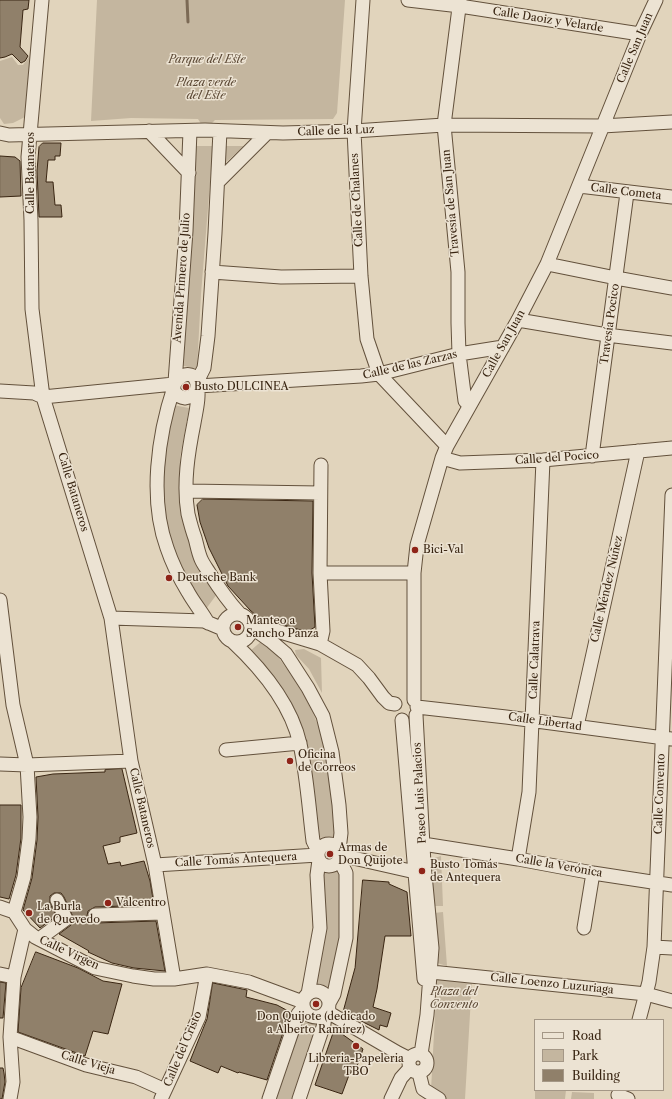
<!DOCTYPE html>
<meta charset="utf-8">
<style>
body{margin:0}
#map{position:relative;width:672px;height:1099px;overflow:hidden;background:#e1d4bc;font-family:"Libre Caslon Text",serif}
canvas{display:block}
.legend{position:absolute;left:534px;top:1019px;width:130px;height:72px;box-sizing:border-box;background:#ece3d3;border:1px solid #a49786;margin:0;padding:5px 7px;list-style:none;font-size:12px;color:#392512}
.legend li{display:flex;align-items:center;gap:8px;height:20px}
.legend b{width:20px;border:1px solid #a49786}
</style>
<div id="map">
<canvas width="672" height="1099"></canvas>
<ul class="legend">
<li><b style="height:5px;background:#ece3d3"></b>Road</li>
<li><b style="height:11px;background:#c4b69f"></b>Park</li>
<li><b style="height:11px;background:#90806a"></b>Building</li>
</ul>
</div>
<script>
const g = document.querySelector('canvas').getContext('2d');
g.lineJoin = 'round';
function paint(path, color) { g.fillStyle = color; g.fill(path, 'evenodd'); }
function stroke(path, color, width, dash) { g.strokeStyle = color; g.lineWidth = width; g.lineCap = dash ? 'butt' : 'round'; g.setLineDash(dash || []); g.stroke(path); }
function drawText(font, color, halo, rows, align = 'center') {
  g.font = font + ' "Libre Caslon Text",serif'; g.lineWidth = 3; g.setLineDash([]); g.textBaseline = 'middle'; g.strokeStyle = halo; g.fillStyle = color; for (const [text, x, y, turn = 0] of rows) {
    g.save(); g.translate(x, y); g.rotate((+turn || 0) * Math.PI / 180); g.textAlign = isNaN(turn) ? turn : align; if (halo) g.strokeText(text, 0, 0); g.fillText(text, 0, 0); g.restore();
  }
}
paint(new Path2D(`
 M97 0H345L337 113 333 119 215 120 205 130 198 119 131 118 91 121Z
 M12 57 18 65H23L29 57 33 58 25 117 13 123 4 124 0 118V61Z
 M196 146H213L201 294 197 369 180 365Z
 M226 146H244L224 164Z
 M173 405 189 408 180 458 181 501 217 594 206 609C201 601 195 592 189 584 172 555 164 520 162 487 161 460 168 432 173 405Z
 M264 639C288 669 310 699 322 736 332 767 331 803 335 836L316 838 305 741 249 652Z
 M304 649 321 658 322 693 309 669 296 655 295 650Z
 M441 856 443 906H433L428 864 431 859Z
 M339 870 342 872 341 934 330 994 323 988 311 987 323 871 331 873Z
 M443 912 447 966 437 963 434 913Z
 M437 977 472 980 465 1099H446L431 1090Z
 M300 1018 321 1024 295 1099H273Z
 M535 1089 566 1090 565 1099H535Z
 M572 1092 594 1093V1099H571Z`), '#c4b69f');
stroke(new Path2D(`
 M187 0 188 22`), '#7c6a55', 3);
const building = new Path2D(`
 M0 0H29L28 9 23 10 20 47 28 56 25 61 21 63 12 54 5 57 0 58Z
 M43 143H61L60 156H55V160H48L46 182H53L55 205H61L62 217H39L37 171 39 147Z
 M0 156 15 157 20 161 21 196 0 197Z
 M203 499 313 501 312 573 315 627 307 632 258 617 250 610 228 586 209 548 200 522 197 505Z
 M122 769 137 833 120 837V842L103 846 108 864 120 862 121 866 144 861 150 881 154 905 95 907 88 911 87 916 91 922 95 923 156 921 165 971 134 968 112 963 88 952 89 951 59 934 71 925 74 919 64 897 61 893H54L50 896V903L56 916 40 928 23 910 32 878 37 840 38 817 36 777 53 774 105 772V770Z
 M0 805H21V838L16 875 9 899 0 897Z
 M363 880 389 882V884L407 892 411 936H385L377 989 373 1007 391 1013 387 1027 380 1025 379 1030 343 1012 355 968Z
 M36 952 78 968 103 981 122 984 108 1034 93 1031 85 1056 18 1032 21 988Z
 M0 982 6 983 3 1018H0Z
 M213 983 247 990 246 997 277 1005 290 1012 267 1080 239 1072 238 1073 221 1066 218 1073 190 1061 207 1019Z
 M335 1029 363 1049 358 1064 349 1075 342 1094 315 1085 333 1033Z
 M0 1068H3L4 1073 5 1082 2 1099H0Z`);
paint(building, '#90806a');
stroke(building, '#392512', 1);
const minor = new Path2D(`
 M42 0 28 157 31 220 32 309 43 397 111 618 131 761 155 865 174 979
 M363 0 354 131 361 276 367 339 379 374 447 446
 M408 0 460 6 640 34
 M460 0 444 125 458 272V323L459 354 465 401 469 405
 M149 131 189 173
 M0 133 9 135 205 130 283 133 354 131 444 125 602 126 672 122
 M218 182 267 133
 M579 186 672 197
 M547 264 616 278 672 288
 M212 272 281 277 361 276
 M518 320 607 335 672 343
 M175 382 186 231 190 131
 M197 382 204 368 208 336 215 233 220 131
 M198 386 361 376 379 374 459 354 503 347
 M174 387C158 435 149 499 167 548 172 563 180 579 188 592 194 603 202 612 208 623
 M197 389 193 396 185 398C156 391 192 359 197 384 200 396 196 411 194 423 188 453 183 484 188 514 190 522 192 530 195 538 197 545 198 552 201 559 203 564 207 569 210 574 219 588 228 601 239 613
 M0 391 34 393 43 397 174 384
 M592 456 627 193
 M442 458 460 463 543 460 672 448
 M187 491 320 493
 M320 573H414
 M0 600 13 705 27 765 30 817 29 839 24 877 14 912
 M223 628a14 14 0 1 1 28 0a14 14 0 1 1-28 0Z
 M111 618 204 621 223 629
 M254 624 320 644 357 665 369 678 383 697 389 703 395 704
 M251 627 272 642 286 654 308 688 323 716 332 752 339 805 341 833 339 850
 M232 641C262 669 291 704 300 744 307 776 309 809 313 841L318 851
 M320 644 323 631 320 573 321 465
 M414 700V573L417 545 442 458 447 446 518 320 547 264 640 34 656 0
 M417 707 506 717 672 739
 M416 715 424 864 432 948 427 1015 421 1054
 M402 720 424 979
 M577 726 638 451
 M226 750 300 743
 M0 764 27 765 131 761
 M423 844 518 859 593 873 672 885
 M318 855a11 11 0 1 1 22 0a11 11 0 1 1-22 0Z
 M340 855 415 872
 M518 859 529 792 543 460
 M155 865 318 855
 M0 907 14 912 25 929 14 977 10 1037 13 1082 10 1099
 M95 915 163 913
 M584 928 593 873
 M25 929 35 937 95 968 133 976 154 979H174L207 974 249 982 303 1002
 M39 939 66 919 57 900
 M654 947 672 948
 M431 972 646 994 672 1001
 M0 974 14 977
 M303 1004a13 13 0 1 1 26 0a13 13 0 1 1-26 0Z
 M308 994 320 928 317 875 319 860
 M329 1003 334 994 346 938V873L339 859
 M328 1009 331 1014 398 1053 410 1059
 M639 1020 649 982 654 947 672 495
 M10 1037 86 1065 136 1077 165 1090
 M409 1063a9 9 0 1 1 18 0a9 9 0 1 1-18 0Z
 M419 1073 423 1089 439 1099
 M618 1095 628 1099
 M161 1099 199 1017 207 974
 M269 1099 298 1014 303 1008
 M299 1099 324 1024 325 1013
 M391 1099 401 1078 410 1068`);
stroke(minor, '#63513c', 15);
stroke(minor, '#ece3d3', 13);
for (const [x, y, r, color] of [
 [186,387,4,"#8f2418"],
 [415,550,4,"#8f2418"],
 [169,578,4,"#8f2418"],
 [238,627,4,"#8f2418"],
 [290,761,4,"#8f2418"],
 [330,854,4,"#8f2418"],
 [422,871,4,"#8f2418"],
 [108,903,4,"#8f2418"],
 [29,913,4,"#8f2418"],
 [316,1004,4,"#8f2418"],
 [356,1046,4,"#8f2418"]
]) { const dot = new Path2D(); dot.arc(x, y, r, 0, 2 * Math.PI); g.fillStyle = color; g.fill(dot); stroke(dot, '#ece3d3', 1.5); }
drawText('11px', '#392512', '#ece3d3', [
 ["Calle Daoiz y Velarde",548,20,9],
 ["Calle San Juan",635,48,-67],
 ["Calle de la Luz",336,131,-2],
 ["Calle Bataneros",31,173,-90],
 ["Calle Cometa",626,192,7],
 ["Calle de Chalanes",357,200,-93],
 ["Travesía de San Juan",451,203,-95],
 ["Avenida Primero de Julio",182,278,-86],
 ["Travesía Pocico",610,324,-82],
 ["Calle San Juan",504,344,-61],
 ["Calle de las Zarzas",410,365,-13],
 ["Calle del Pocico",557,458,-4],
 ["Calle Bataneros",73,492,73],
 ["Calle Méndez Núñez",607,589,-77],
 ["Calle Calatrava",535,660,-88],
 ["Calle Libertad",545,722,8],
 ["Paseo Luis Palacios",420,793,-93],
 ["Calle Convento",660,794,-88],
 ["Calle Bataneros",142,808,77],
 ["Calle Tomás Antequera",236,860,-3],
 ["Calle la Verónica",559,866,10],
 ["Calle Virgen",69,953,25],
 ["Calle Loenzo Luzuriaga",552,984,6],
 ["Calle del Cristo",183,1049,-67],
 ["Calle Vieja",88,1063,17]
]);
drawText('italic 11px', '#5c4935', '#ece3d3', [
 ["Parque del Este",207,60],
 ["Plaza verde",206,83],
 ["del Este",206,96],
 ["Plaza del",454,992],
 ["Convento",454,1005]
]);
drawText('11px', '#392512', '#ece3d3', [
 ["Busto DULCINEA",194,387],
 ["Bici-Val",423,550],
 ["Deutsche Bank",177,578],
 ["Manteo a",246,621],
 ["Sancho Panza",246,634],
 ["Oficina",298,755],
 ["de Correos",298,768],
 ["Armas de",338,848],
 ["Don Quijote",338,861],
 ["Busto Tomás",430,865],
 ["de Antequera",430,878],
 ["Valcentro",116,903],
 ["La Burla",37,907],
 ["de Quevedo",37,920],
 ["Don Quijote (dedicado",316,1017,"center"],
 ["a Alberto Ramírez)",316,1030,"center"],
 ["Libreria-Papeleria",356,1059,"center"],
 ["TBO",356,1072,"center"]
], 'left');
</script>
